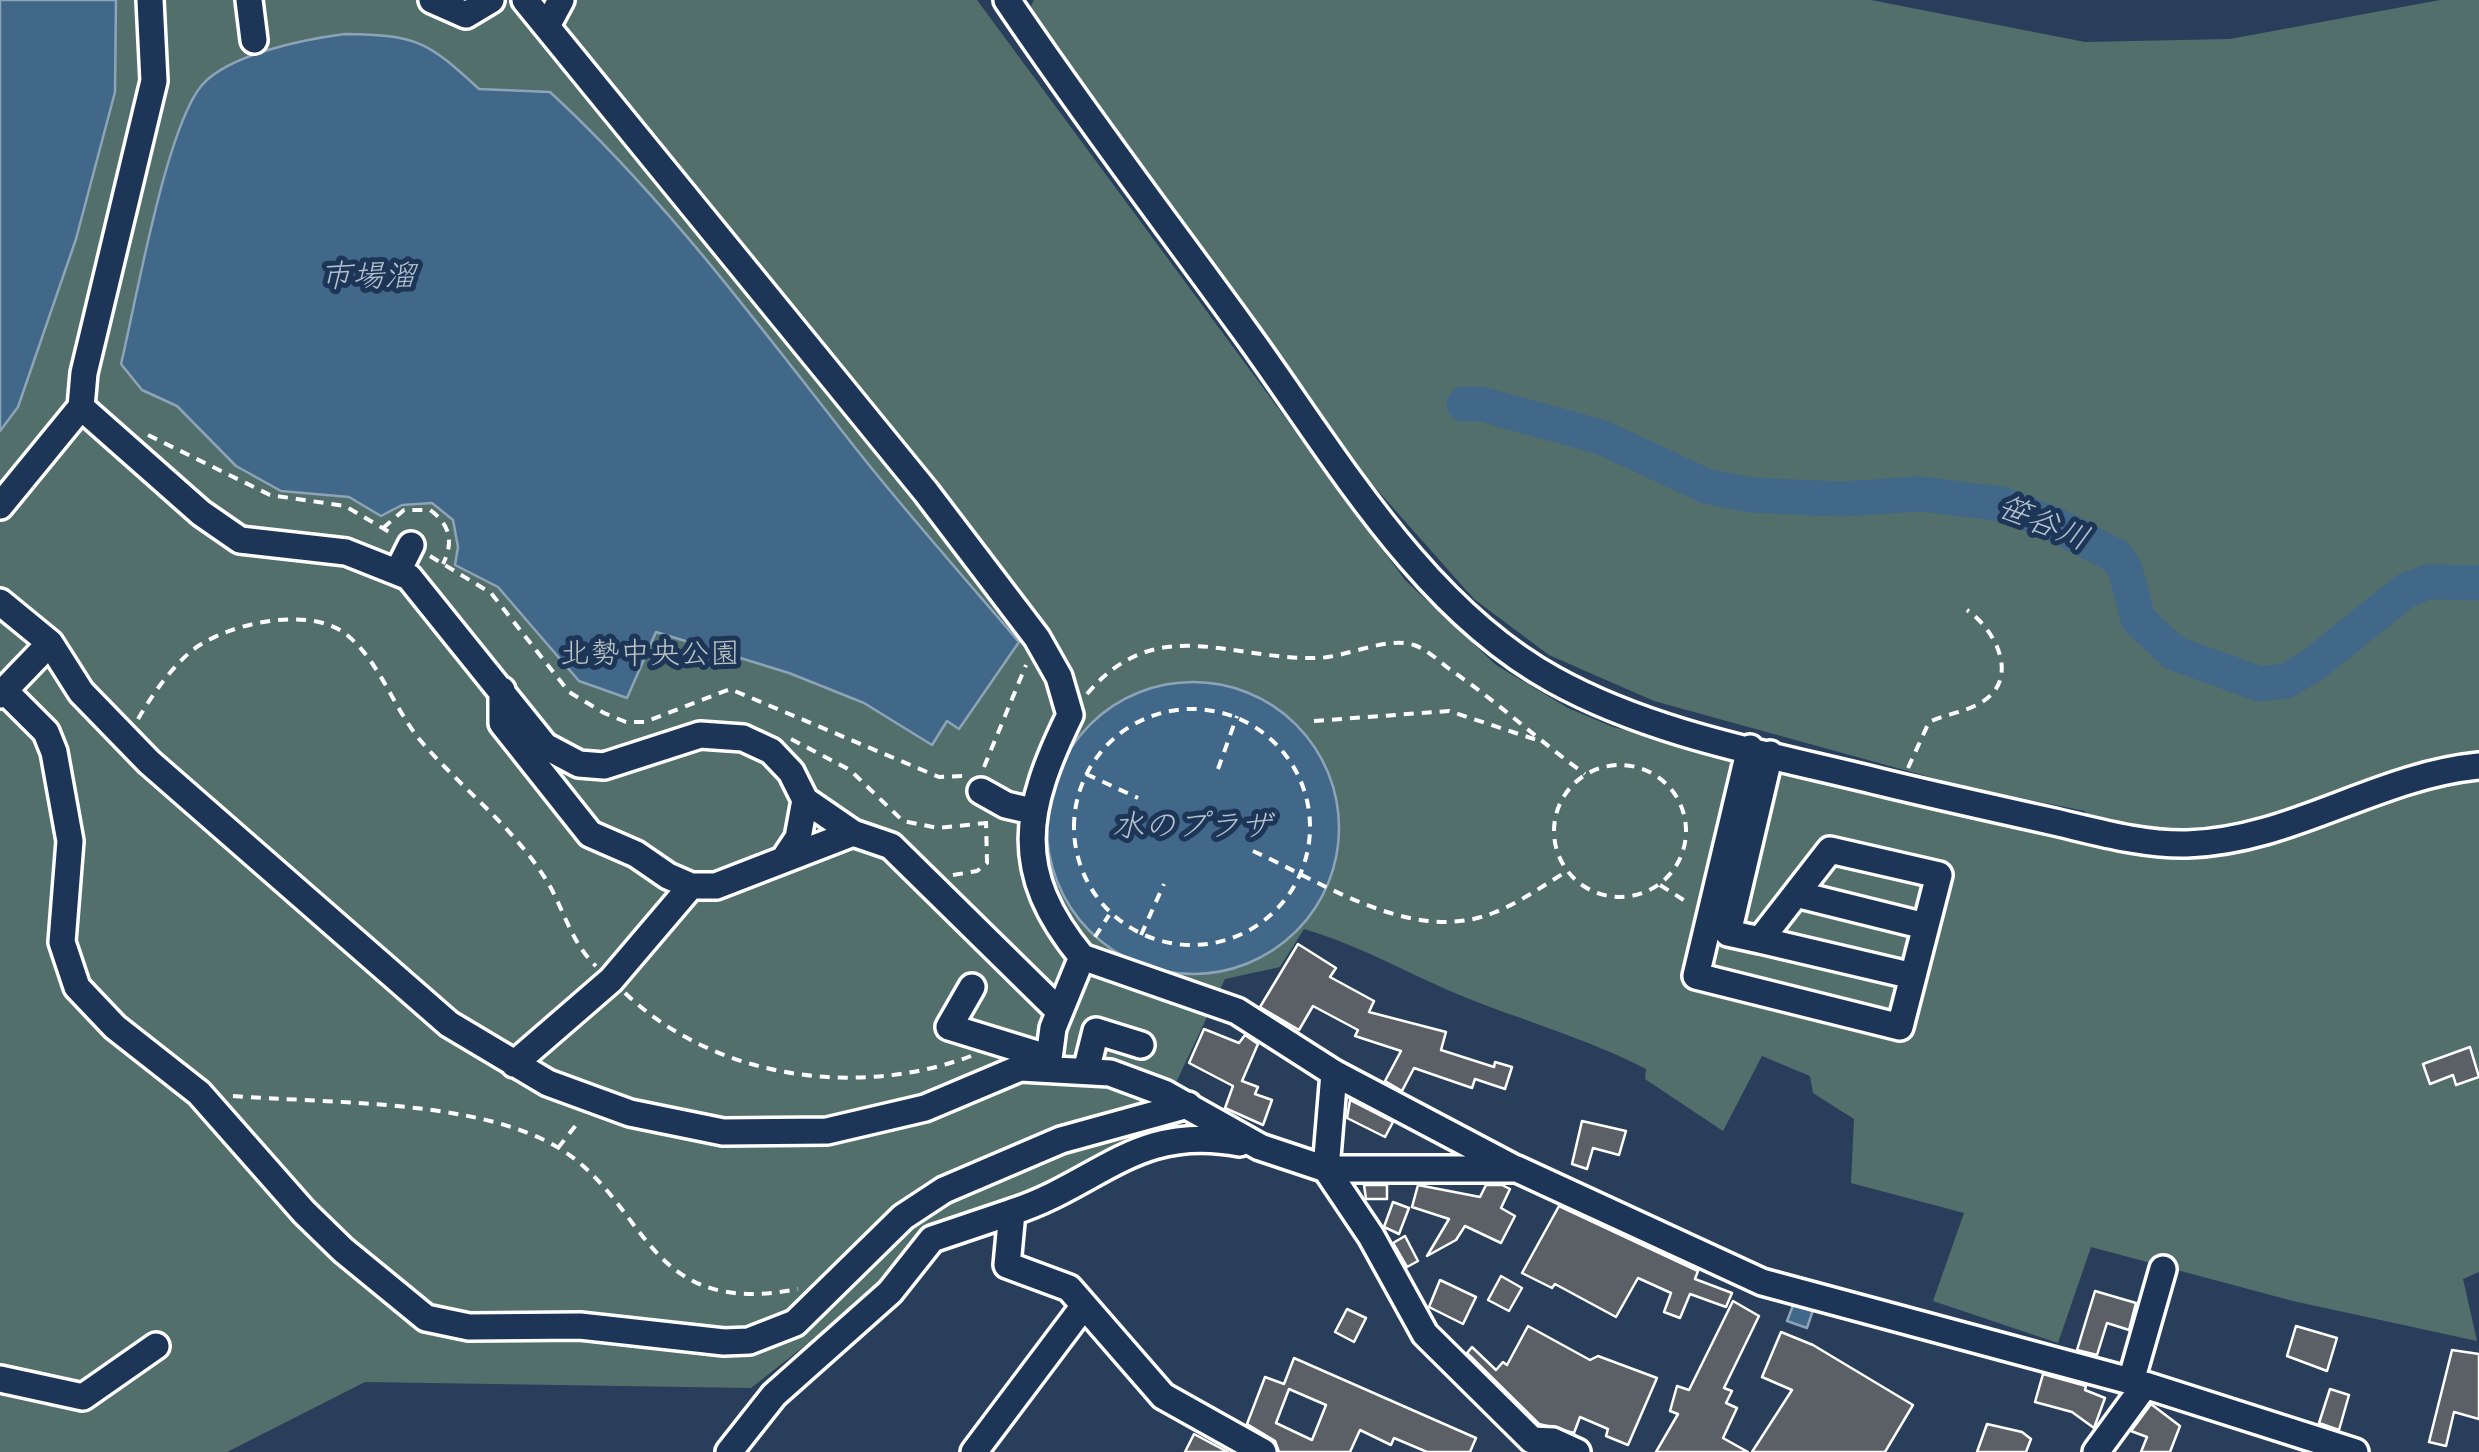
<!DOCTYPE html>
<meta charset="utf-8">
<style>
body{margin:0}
canvas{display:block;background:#293e5a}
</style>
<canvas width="2479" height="1452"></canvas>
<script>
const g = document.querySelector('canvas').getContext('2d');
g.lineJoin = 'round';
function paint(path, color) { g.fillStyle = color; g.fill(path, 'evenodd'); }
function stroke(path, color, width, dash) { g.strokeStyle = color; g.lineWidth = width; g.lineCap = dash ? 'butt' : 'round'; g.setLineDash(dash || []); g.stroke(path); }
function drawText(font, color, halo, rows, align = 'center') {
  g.font = font + ' "Architects Daughter","Klee One",sans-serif'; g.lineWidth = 10; g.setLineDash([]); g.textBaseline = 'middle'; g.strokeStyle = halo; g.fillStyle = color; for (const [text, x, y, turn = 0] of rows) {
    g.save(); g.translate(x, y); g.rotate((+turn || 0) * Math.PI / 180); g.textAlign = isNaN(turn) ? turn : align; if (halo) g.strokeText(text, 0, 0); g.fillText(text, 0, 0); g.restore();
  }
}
paint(new Path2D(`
 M0 0H977L1405 580 1496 665 1568 708 1613 727 2110 851 2085 811 1966 787 1654 701 1549 655 1474 599 1371 483 1030 8 1034 0H1871L2085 42 2230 39 2440 0H2479V1272L2463 1279 2477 1341 2293 1301 2091 1247 2058 1343 1933 1301 1964 1213 1851 1183 1854 1119 1813 1093 1810 1076 1762 1056 1723 1131 1645 1079 1646 1069C1588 1039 1527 1022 1467 998 1412 976 1360 945 1304 929L1280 967 1225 979 1153 1131 1011 1201 881 1286 751 1388 365 1382 227 1452H0Z`), '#536f6c');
const water = new Path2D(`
 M0 0H116L115 92 76 239 18 407 0 431Z
 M345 34C417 35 427 41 479 89L550 92C666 199 760 327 857 450 909 516 965 578 1019 642L959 729 947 721 932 745 864 703 789 673 656 632 627 698 579 681 498 587 455 565 458 547 453 520 432 503 402 505 381 516 349 497 281 491 236 466 177 406 142 390 121 364C136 302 166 127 202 85 229 54 306 39 345 34Z
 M1047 828a146 146 0 1 1 292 0a146 146 0 1 1-292 0Z
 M1794 1303 1813 1310 1807 1328 1787 1321Z`);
paint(water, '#416888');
stroke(water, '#8da4b8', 2.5);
stroke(new Path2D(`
 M1464 404H1481L1601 437 1706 486 1750 495 1841 499 1921 494 2002 504 2056 525 2116 556 2125 569 2138 619 2174 653 2260 684 2286 681 2314 664 2405 591 2427 582 2479 583`), '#416888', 35);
const building = new Path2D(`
 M1298 944 1336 968 1330 977 1374 1001 1369 1012 1446 1032 1441 1050 1494 1067 1495 1062 1512 1067 1505 1089 1475 1079 1472 1088 1414 1068 1402 1091 1385 1081 1401 1051 1355 1036 1358 1030 1313 1006 1299 1030 1260 1007Z
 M1204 1029 1239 1043 1245 1035 1258 1044 1242 1081 1258 1087 1255 1094 1272 1100 1263 1125 1225 1108 1233 1086 1189 1063Z
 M2470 1047 2479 1077 2456 1085 2453 1075 2430 1084 2423 1064Z
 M1350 1100 1393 1122 1385 1137 1347 1118Z
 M1582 1121 1626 1131 1619 1155 1593 1148 1587 1169 1572 1164Z
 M1364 1185H1387V1199H1366Z
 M1418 1185 1480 1197 1486 1185H1502L1510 1189 1501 1208 1515 1216 1501 1243 1465 1226 1456 1240 1427 1256 1449 1219 1412 1207Z
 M1393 1202 1409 1208 1399 1234 1384 1227Z
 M1559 1206 1698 1271 1695 1279 1732 1293 1726 1307 1690 1294 1680 1318 1664 1312 1671 1293 1638 1278 1616 1317 1555 1284 1552 1288 1522 1273Z
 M1405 1236 1418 1261 1407 1267 1393 1243Z
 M1501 1276 1522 1288 1509 1311 1488 1300Z
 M1440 1280 1476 1297 1463 1324 1429 1307Z
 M2095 1291 2136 1303 2129 1330 2107 1323 2097 1355 2077 1350Z
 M1733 1301 1759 1316 1724 1388 1732 1391 1726 1403 1737 1408 1723 1438 1748 1452H1656L1678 1414 1670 1411 1677 1386 1689 1390Z
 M1347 1309 1366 1318 1354 1342 1335 1332Z
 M1528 1326 1590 1360 1598 1356 1657 1378 1628 1445 1606 1436 1608 1429 1580 1417 1574 1433 1539 1424 1467 1353 1472 1347 1496 1370 1503 1362 1507 1365Z
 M2296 1326 2337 1338 2327 1371 2287 1356Z
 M1781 1332 1813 1345 1913 1405 1885 1452H1752L1792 1390 1762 1377Z
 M2452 1350 2479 1354V1419L2454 1412 2446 1446 2429 1442Z
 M1294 1358 1476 1438 1470 1452H1427L1394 1438 1391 1445 1360 1430 1350 1452H1279L1275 1441 1247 1424 1265 1377 1284 1384ZM1289 1389 1326 1405 1312 1440 1276 1423Z
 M2043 1374 2086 1386 2085 1390 2105 1398 2094 1428 2072 1412 2035 1402Z
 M2330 1389 2349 1395 2339 1430 2319 1423Z
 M2151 1404 2180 1426 2170 1452H2141L2147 1437 2131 1431Z
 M1987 1424 2022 1432 2031 1439 2026 1452H1977Z
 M1194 1434 1228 1452H1185Z`);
paint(building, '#5b6066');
stroke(building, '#fff', 2.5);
const minor = new Path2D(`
 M249 0 254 40
 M432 0 466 15 491 0
 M525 0 926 492 1037 638 1059 677 1070 715C1024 809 1011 871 1082 957L1053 1028 1048 1066
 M1007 0C1083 113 1165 221 1244 330 1332 451 1420 607 1554 680 1655 736 1777 756 1888 784 1942 797 1996 809 2050 821 2094 831 2141 845 2187 844 2291 841 2376 776 2479 766
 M547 26 561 0
 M81 407 201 513 240 540 346 552 409 577 545 746 579 764 604 766 700 735 743 738 771 751 791 772 805 800 853 833 891 846 1059 1011
 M0 506 81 407 84 373 154 81 150 0
 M398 571 411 545
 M0 602 50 643 81 692 149 762 449 1024 548 1083 630 1113 723 1132 827 1131 925 1108 1020 1068 1110 1073 1164 1093 1260 1147 1326 1169H1517L1762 1282 2145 1385 2355 1452
 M4 690 46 732 54 752 70 841 62 942 77 987 115 1027 199 1093 304 1212 343 1250 426 1318 469 1327 580 1326 724 1342 749 1341 795 1323 903 1217 944 1190 1061 1140 1188 1105
 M502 690V723L590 834 636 854 668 876 691 886H716L853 833
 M0 695 50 643
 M1750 748 1696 976 1900 1027 1939 875 1830 850 1760 940 1728 933 1770 754
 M981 791 1006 805 1032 811
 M786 856 798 838 805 800
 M1796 894 1925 926
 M1760 940 1913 976
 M1082 957 1237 1011 1334 1073 1512 1167
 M972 987 949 1027 1040 1055 1048 1066
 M514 1064 611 980 691 886
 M1086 1071 1096 1031 1141 1045
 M1334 1073 1326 1169 1371 1236 1425 1334 1532 1440 1553 1441 1577 1452
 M1240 1143C1137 1123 1099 1184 1012 1212L1007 1265 1069 1288 1163 1396 1263 1452
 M0 1379 83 1397 156 1346
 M2131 1381 2163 1269
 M729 1452 774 1395 890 1292 932 1239 1012 1212
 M974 1452 1083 1307
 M2096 1452 2145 1385`);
stroke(minor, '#fff', 32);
stroke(new Path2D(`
 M148 435 270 495 345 506 391 533
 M383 528 404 510H430C450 524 454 542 443 564
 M430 556 491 593 569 692 604 713 626 722H645L730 689 939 777 965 776
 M1087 694C1156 612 1229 660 1316 658 1346 658 1385 636 1414 645 1427 649 1441 663 1452 671 1499 703 1539 741 1585 774
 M1074 827a118 118 0 1 1 236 0a118 118 0 1 1-236 0Z
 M138 719C152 695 169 671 189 653 222 624 310 604 347 635 380 662 393 707 420 740 460 787 509 823 543 875 563 904 569 941 596 966
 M1314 721 1449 711 1540 741
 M791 739 850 770 903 821 938 828 986 823
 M1554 831a66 66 0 1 1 132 0a66 66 0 1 1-132 0Z
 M984 767 1026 665
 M1908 768 1929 722C1946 714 1966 712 1982 702 2021 678 1995 629 1967 610
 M1218 769 1237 716
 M1086 774 1138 798
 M1253 851C1324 883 1413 945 1493 913 1519 903 1543 886 1567 871
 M953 875 977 871 987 863 986 821
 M1660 885 1690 904
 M1141 935 1164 884
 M1095 937 1109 915
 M625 993C714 1078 856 1099 971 1056
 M233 1096C325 1103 457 1100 540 1138 651 1188 634 1321 798 1289
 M558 1148 580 1120`), '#fff', 4, [10, 8]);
stroke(minor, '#1d3557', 25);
drawText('30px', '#bac5c4', '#1d3557', [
 ["北勢中央公園",650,657]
]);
drawText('italic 32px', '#b3c3cf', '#1d3557', [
 ["市場溜",368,279],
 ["笹谷川",2042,526,22],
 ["水のプラザ",1192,829]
]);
</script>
